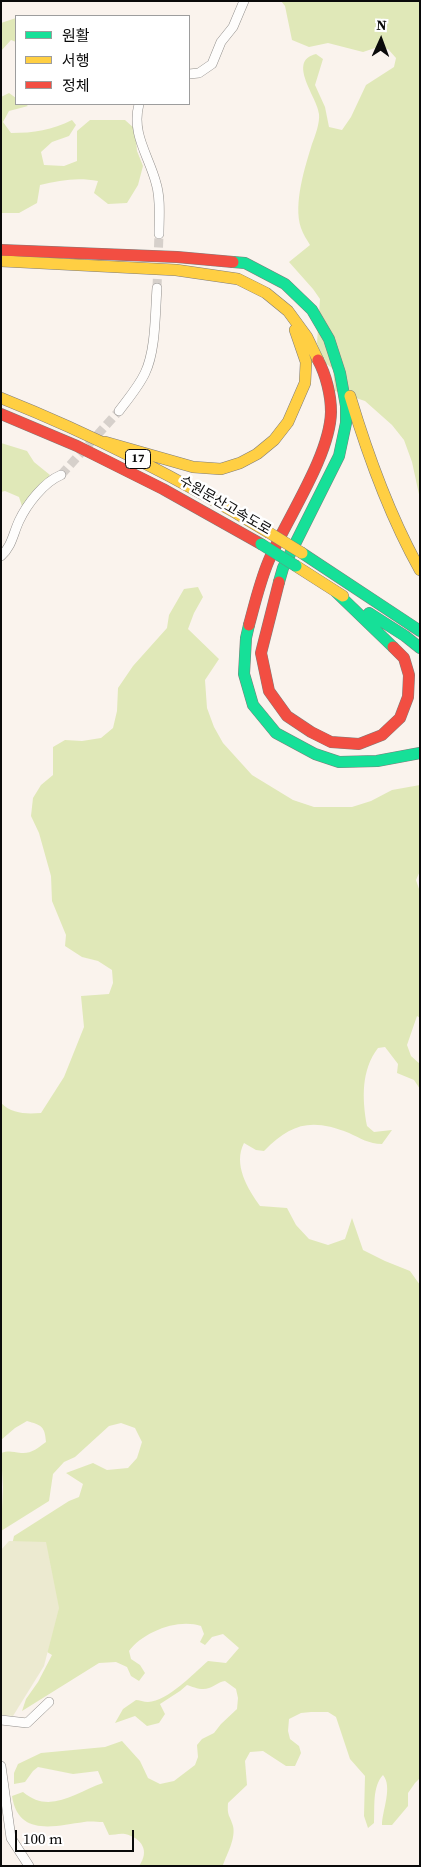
<!DOCTYPE html>
<meta charset="utf-8">
<style>
body{margin:0}
#map{position:relative;width:421px;height:1867px;overflow:hidden;background:#faf3ed;font-family:"Source Serif 4","Noto Sans KR",serif}
canvas{display:block}
.frame{position:absolute;inset:0;border:2px solid #0a0a0a;pointer-events:none}
.legend{position:absolute;left:15px;top:15px;width:175px;height:90px;box-sizing:border-box;background:#fff;border:1px solid #9d9d9d;margin:0;padding:6px 9px;list-style:none;font-size:15px;color:#0a0a0a}
.legend li{display:flex;align-items:center;gap:10px;height:25px}
.legend b{width:25px;border:1px solid #9d9d9d}
.north{position:absolute;left:356px;top:15px;width:50px;height:50px;-webkit-text-stroke:4px #fff;paint-order:stroke;rotate:2deg;font-size:14px;font-weight:700;line-height:20px;text-align:center;color:#0a0a0a}
.north::after{content:'';display:block;margin:auto;width:18px;height:22px;background:#0a0a0a;clip-path:polygon(50% 0,100% 100%,50% 72%,0 100%)}
.scale{position:absolute;left:15px;top:1830px;width:119px;height:22px;box-sizing:border-box;border:2px solid #0a0a0a;border-top:0;padding-left:6px;font-size:15px;line-height:18px;white-space:nowrap;color:#0a0a0a;-webkit-text-stroke:4px #fff;paint-order:stroke}
</style>
<div id="map">
<canvas width="421" height="1867"></canvas>
<div class="frame"></div>
<ul class="legend">
<li><b style="height:6px;background:#16e098"></b>원활</li>
<li><b style="height:6px;background:#ffcf43"></b>서행</li>
<li><b style="height:6px;background:#f24e42"></b>정체</li>
</ul>
<div class="north">N</div>
<div class="scale">100 m</div>
</div>
<script>
const g = document.querySelector('canvas').getContext('2d');
g.lineJoin = 'round';
function paint(path, color) { g.fillStyle = color; g.fill(path, 'evenodd'); }
function stroke(path, color, width, dash) { g.strokeStyle = color; g.lineWidth = width; g.lineCap = dash ? 'butt' : 'round'; g.setLineDash(dash || []); g.stroke(path); }
function drawText(font, color, halo, rows, align = 'center') {
  g.font = font + ' "Source Serif 4","Noto Sans KR",serif'; g.lineWidth = 5; g.setLineDash([]); g.textBaseline = 'middle'; g.strokeStyle = halo; g.fillStyle = color; for (const [text, x, y, turn = 0] of rows) {
    g.save(); g.translate(x, y); g.rotate((+turn || 0) * Math.PI / 180); g.textAlign = isNaN(turn) ? turn : align; if (halo) g.strokeText(text, 0, 0); g.fillText(text, 0, 0); g.restore();
  }
}
paint(new Path2D(`
 M281 1H420V499L412 462 404 440 392 425 365 401 335 391 333 369 324 362 317 343 320 299 313 289 289 262 310 245C307 240 303 234 301 228 293 204 305 167 312 144 315 136 320 123 319 114 318 98 286 61 316 54L323 59 315 85 325 107 329 127 342 130 351 117 366 85 394 67 396 58 388 49 375 48 363 52 328 43 309 47 292 40 285 6Z
 M16 18V42L11 40 1 51V23Z
 M9 93 16 98V104H25L28 106 9 111 3 122 11 133C34 133 52 130 72 120L76 125 69 136 52 142 41 152 44 165 64 166 77 161V131L90 120H125L135 129 137 151 143 166 138 185 127 203 108 204 94 193 98 181C78 177 60 180 40 185L37 203 19 213H1V97Z
 M1 443 27 451 34 462 50 475 23 509 19 497 5 491 1 492Z
 M198 587 203 597 194 613 188 629 219 659 205 680 207 708 214 727 223 743 252 775 293 800 314 807H352L371 801 392 790 420 785V871L416 880 420 892V1018L417 1016 407 1045 411 1056 420 1064V1089L414 1080 397 1073 398 1064 385 1047 378 1048C361 1070 362 1099 367 1126L374 1132 392 1130 382 1144C369 1144 360 1138 349 1133 312 1118 291 1123 264 1151L256 1150 244 1143C233 1164 247 1188 260 1206L287 1208 296 1225 309 1239 328 1245 345 1239 352 1218 363 1250 385 1261 410 1271 420 1285V1778L415 1783 408 1793V1806L392 1825H382C382 1811 393 1787 383 1775 372 1787 375 1807 374 1823L368 1828 364 1816 365 1776 350 1759 336 1717 328 1712H311L301 1713 289 1719 288 1731 290 1739 299 1746 301 1753 295 1766H286L263 1751 250 1752 245 1761 247 1785 228 1803C227 1817 230 1815 233 1826 236 1838 227 1854 223 1865L139 1866C150 1851 142 1838 125 1834 120 1833 114 1835 109 1835L103 1822C97 1822 90 1821 84 1822 55 1826 18 1837 12 1796L23 1792C50 1815 76 1792 103 1783L98 1771 73 1774 38 1767 33 1771 25 1782 14 1784V1773L18 1764 41 1753 105 1747 122 1741 140 1761 148 1778 160 1784 174 1781 195 1765 198 1757 197 1745 202 1739 214 1733 221 1724 237 1709 238 1698 236 1689 225 1681C218 1682 215 1686 209 1688 202 1691 193 1687 187 1685L180 1691 160 1704 165 1714 159 1723 147 1726 135 1716 115 1723 123 1709 136 1700C139 1700 144 1702 148 1702 168 1701 193 1674 208 1661L226 1663 239 1648 223 1634 212 1637 205 1645 200 1642 204 1634 201 1626C178 1618 143 1632 129 1651L131 1659 140 1665 145 1673 139 1681 131 1676 127 1667 116 1662 99 1663 22 1711 26 1699 38 1682 52 1655 29 1641 12 1545 14 1536 69 1501 79 1497 83 1484 66 1473 93 1463 107 1470 128 1468 137 1458 142 1442 135 1428 121 1423 109 1426 75 1457 64 1462 53 1474 49 1501 1 1531 3 1487 1 1453C10 1450 12 1452 21 1453 31 1454 38 1448 46 1442 45 1426 41 1425 27 1421L15 1428 1 1440V1103C12 1114 26 1114 41 1113L64 1077 84 1027 81 996 109 994 113 983 112 970 98 961 82 957 65 946 66 935 52 901 51 876 39 833 31 816 33 798 41 785 53 775V747L65 740 82 741 101 738 113 728 117 711 118 688 133 666 167 628 169 615 184 589Z`), '#e0e8b8');
paint(new Path2D(`
 M9 1541 46 1542 59 1608 44 1666 13 1716 1 1715V1550Z`), '#ecead0');
stroke(new Path2D(`
 M157 288 159 234
 M61 475 119 411`), '#d6d0cb', 9, [9, 4.5]);
const street = new Path2D(`
 M189 74 199 73 212 64 221 42 233 27 244 1
 M139 104C131 134 149 156 156 183 161 199 159 218 159 234
 M119 411C128 399 139 386 145 373 156 350 155 313 157 288
 M1 556C12 546 13 534 19 521 27 504 44 482 61 475
 M1 1720 27 1723 49 1702
 M1 1766 11 1838 29 1866`);
const fast = new Path2D(`
 M233 262 245 263 285 284 312 310 329 339 340 373 346 406V423L339 456 283 568 279 582
 M302 553 420 631
 M336 592 393 647
 M369 613 405 636 420 648
 M249 625 246 638 244 674 253 705 276 733 315 754 339 762 377 761 420 753`);
const slow = new Path2D(`
 M1 261 176 270 238 279 266 293 288 311 307 337 318 360
 M350 396C368 456 389 515 420 570
 M1 398C94 435 182 480 268 532
 M105 442 193 467 221 469 240 463 257 454 274 440 288 422 305 383 306 362 295 330
 M296 566 343 596`);
const jam = new Path2D(`
 M1 250 177 257 233 262
 M1 414 77 446 163 489 261 544
 M279 582 261 653 269 691 287 716 311 732 331 742 359 744 382 735 400 718 408 697 409 675 404 658 393 647
 M249 625C255 603 260 581 269 560 287 518 330 456 331 412 331 395 326 375 318 360`);
stroke(street, '#928f8c', 10);
stroke(fast, '#7f7c7a', 12);
stroke(slow, '#7f7c7a', 12);
stroke(jam, '#7f7c7a', 12);
stroke(street, '#fefdfc', 9);
stroke(fast, '#16e098', 11);
stroke(slow, '#ffcf43', 11);
stroke(jam, '#f24e42', 11);
const fastBridge = new Path2D(`
 M261 544 296 566`);
const slowBridge = new Path2D(`
 M268 532 302 553`);
stroke(fastBridge, '#7f7c7a', 12, []);
stroke(slowBridge, '#7f7c7a', 12, []);
stroke(fastBridge, '#16e098', 11);
stroke(slowBridge, '#ffcf43', 11);
for (const [x, y, w] of [
 [138,459,25]
]) { const box = new Path2D(); box.roundRect(x - w / 2, y - 9.5, w, 19, 4); g.fillStyle = '#fff'; g.fill(box); stroke(box, '#0a0a0a', 1); }
drawText('bold 12px', '#0a0a0a', null, [
 ["17",138,459]
]);
drawText('14px', '#0a0a0a', '#fff', [
 ["수원문산고속도로",225,506,30]
]);
</script>
